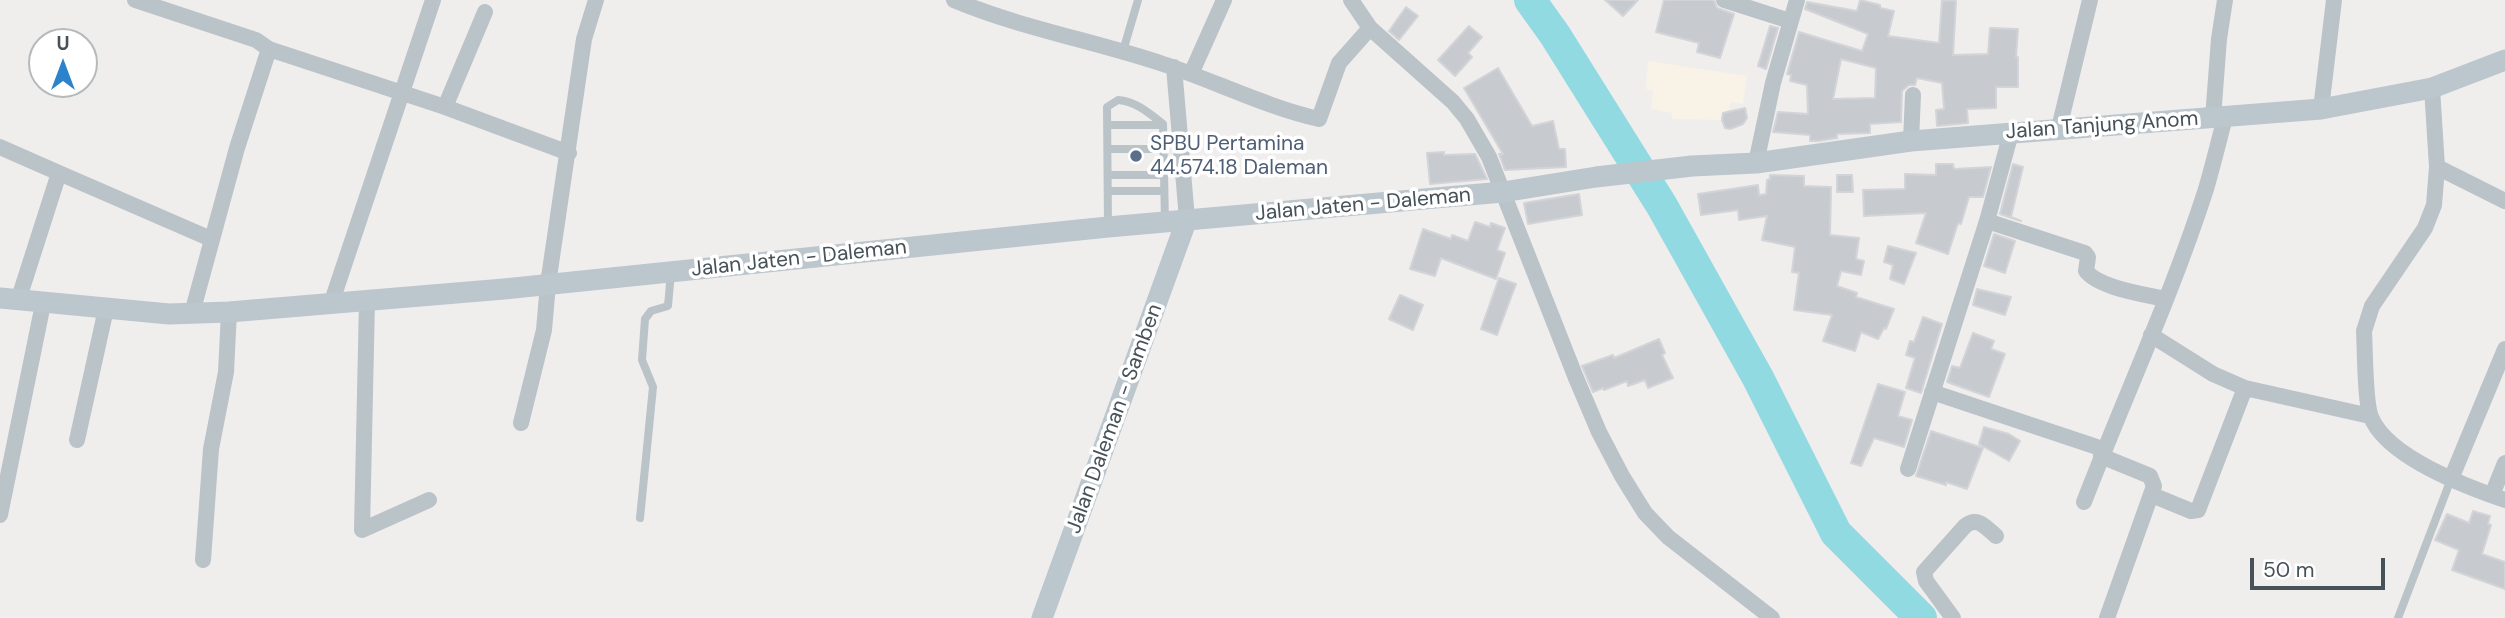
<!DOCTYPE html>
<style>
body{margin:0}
#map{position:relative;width:2505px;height:618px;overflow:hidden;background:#f0eded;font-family:"DM Sans",sans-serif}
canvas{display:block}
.north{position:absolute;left:28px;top:28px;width:70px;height:70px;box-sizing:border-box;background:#fff;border:2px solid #b5babc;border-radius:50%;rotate:0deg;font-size:19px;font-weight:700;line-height:28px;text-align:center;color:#475258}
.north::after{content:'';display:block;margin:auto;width:24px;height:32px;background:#2c83cb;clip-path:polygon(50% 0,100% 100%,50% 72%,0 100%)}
.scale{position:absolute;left:2250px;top:558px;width:135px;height:32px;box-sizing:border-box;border:4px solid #475258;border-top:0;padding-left:9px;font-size:21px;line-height:24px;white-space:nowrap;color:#475258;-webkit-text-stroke:5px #fff;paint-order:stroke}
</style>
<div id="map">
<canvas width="2505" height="618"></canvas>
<div class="north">U</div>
<div class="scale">50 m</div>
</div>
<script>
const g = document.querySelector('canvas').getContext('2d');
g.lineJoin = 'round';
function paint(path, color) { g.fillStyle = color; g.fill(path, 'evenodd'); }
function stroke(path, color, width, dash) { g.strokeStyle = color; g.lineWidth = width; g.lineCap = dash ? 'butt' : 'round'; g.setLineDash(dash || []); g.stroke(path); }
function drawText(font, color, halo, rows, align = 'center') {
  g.font = font + ' "DM Sans",sans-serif'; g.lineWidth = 7; g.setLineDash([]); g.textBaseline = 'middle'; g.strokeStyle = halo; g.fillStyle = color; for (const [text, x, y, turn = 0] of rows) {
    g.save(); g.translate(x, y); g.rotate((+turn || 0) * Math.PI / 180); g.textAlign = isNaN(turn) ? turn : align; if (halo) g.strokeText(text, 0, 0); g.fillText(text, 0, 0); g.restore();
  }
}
paint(new Path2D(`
 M1648 61 1747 76 1743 104 1731 102 1728 112 1723 113 1722 120 1672 119V113L1651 109 1653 91 1646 89Z`), '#f9f2e7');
stroke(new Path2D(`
 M1530 0 1555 35 1662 206 1758 378 1836 533 1921 618`), '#91dae2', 32);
const building = new Path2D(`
 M1605 0H1638L1623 16Z
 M1664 0H1714L1717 8 1734 14 1720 58 1697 52 1699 43 1656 32Z
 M1860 0 1880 5V8L1894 11 1888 36 1939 43 1942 0 1956 1 1953 55 1988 54 1990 28 2018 29 2016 57H2018V87H1996V108L1967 109 1968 123 1937 126 1936 110 1944 109 1942 83 1917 78 1915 85H1909L1902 91 1901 122 1870 124V133L1837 134V138L1818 141H1810V135L1773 132 1778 112 1808 114 1807 85 1790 81 1791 75 1787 74 1799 32 1862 51 1868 34 1805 9 1807 2 1857 11ZM1841 59 1876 68 1875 98 1833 99Z
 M1406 7 1418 16 1399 40 1389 31Z
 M1469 26 1482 37 1468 53 1472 57 1455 76 1438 60Z
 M1770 26 1778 28 1766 69 1758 66Z
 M1498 68 1532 126 1553 121 1559 149H1565L1566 167 1505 170 1499 154H1503L1464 88Z
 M1745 108 1747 118 1743 124 1730 129 1725 128 1722 120 1723 113Z
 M1444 152V155L1475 154 1487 179 1430 184 1427 153Z
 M1936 164H1953L1954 169 1991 167 1983 197H1969L1961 224 1958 223 1948 254 1916 243 1926 213 1864 216 1863 190 1905 189V174L1936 175Z
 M2013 164 2023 167 2011 217 2021 221 2000 214Z
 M1770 175 1804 176V186L1831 187 1830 235 1859 238 1856 259 1864 261 1861 275 1841 271 1837 286 1857 293 1856 297 1894 309 1886 329 1884 328 1878 339 1861 332 1855 351 1823 341 1832 315 1794 310 1799 273 1792 272 1795 247 1762 240 1767 216 1739 220 1738 210 1701 215 1698 194 1758 185 1759 195 1766 194 1767 180 1770 179Z
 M1837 175H1852L1853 192H1837Z
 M1579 194 1582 215 1528 224 1524 203Z
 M1475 222 1490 227 1491 223 1505 228 1497 250 1505 253 1496 279 1441 258 1435 276 1410 269 1423 229 1451 239 1452 235 1468 241Z
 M1994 234 2015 241 2005 273 1984 266Z
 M1888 246 1916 253 1904 284 1890 279 1893 265 1884 262Z
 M1499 278 1516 284 1497 335 1481 329Z
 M1977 289 2011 297 2005 315 1973 305Z
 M1400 295 1423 305 1413 330 1389 319Z
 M1923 317 1942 324 1921 393 1906 388 1915 358 1906 355 1910 341 1914 342Z
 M1973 333 1994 341 1991 349 2005 354 1989 397 1947 382 1952 366 1960 368Z
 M1659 339 1665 353 1662 355 1673 378 1648 388 1645 380 1628 386 1627 381 1604 390 1603 388 1593 392 1582 366 1613 355 1614 358Z
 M1878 384 1905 392 1898 416 1912 420 1904 447 1874 438 1861 466 1851 463Z
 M1984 427 2009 434 2020 441 2009 461 1979 444Z
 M1931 431 1983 448 1967 489 1946 482V485L1916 476Z
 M2473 511 2490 516 2488 524 2491 525 2482 554 2505 562V589L2452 570 2459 550 2435 540 2447 514 2469 523Z`);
paint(building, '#c7cbcf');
stroke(building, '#d2d4d8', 2);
stroke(new Path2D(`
 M1123 51 1138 0
 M1108 125H1163
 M1108 149H1163
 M1108 175H1164
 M1108 191H1164
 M1108 226 1107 107 1118 100C1135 101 1149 113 1163 124L1165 222
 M640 518 653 387 642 360 645 319 651 311 668 306 671 272
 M2398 618 2451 479`), '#bac3c8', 8);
stroke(new Path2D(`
 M135 0 256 40 269 49 445 107 569 153
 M954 0C1021 28 1094 41 1163 64 1215 81 1266 107 1319 119L1339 63 1370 28
 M1351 0 1370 28 1453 102 1467 119 1489 157 1576 378 1599 432 1622 476 1645 513 1668 537 1772 618
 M1724 0 1790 21
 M1174 67 1187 219
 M1191 74 1224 0
 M2432 88 2437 167 2434 205 2425 228 2372 306 2364 331C2365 349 2365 404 2371 417 2387 457 2467 487 2505 500
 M445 107 485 12
 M2321 109 2334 0
 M2213 118 2219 39 2225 0
 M2059 128 2090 0
 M1911 141 1913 95
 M0 147 59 173 18 301
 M1756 163 1773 83 1797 0
 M2437 167 2505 201
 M59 173 211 239
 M1987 221 2085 253 2088 257 2086 271C2099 288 2144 294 2165 299
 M367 301 362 530 429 500
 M331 304 433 0
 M192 313 237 148 269 49
 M2151 335 2213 374 2245 388 2370 416
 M1932 392 2103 449
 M521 423 544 330 548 284 584 39 596 0
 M77 440 106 309
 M2101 456 2150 476 2154 486 2107 618
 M1908 469 1987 221 2011 133
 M2451 479 2505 349
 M2152 495 2191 511 2198 510 2245 388
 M2492 495 2505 463
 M2084 502C2124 398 2172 295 2206 189 2213 165 2219 141 2225 117
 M0 515 43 304
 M203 560 211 449 226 372 229 312
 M1953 618 1926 581 1924 572 1965 526C1978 516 1985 527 1996 536`), '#bac3c8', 16);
stroke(new Path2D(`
 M0 298 169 314 229 312 504 289 1108 227 1503 192 1596 177 1692 166 1756 163 1911 141 2321 109 2432 88 2505 60
 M1042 618 1187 219`), '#bbc6cd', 21);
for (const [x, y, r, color] of [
 [1136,156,7,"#5c6f8a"]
]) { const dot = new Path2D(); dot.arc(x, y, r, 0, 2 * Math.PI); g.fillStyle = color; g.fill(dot); stroke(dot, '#fff', 2.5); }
drawText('21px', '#475258', '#fff', [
 ["Jalan Tanjung Anom",2102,126,-4],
 ["Jalan Jaten - Daleman",1363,205,-5],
 ["Jalan Jaten - Daleman",799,259,-6],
 ["Jalan Daleman - Samben",1115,419,-70]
]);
drawText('21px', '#4e5e75', '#fff', [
 ["SPBU Pertamina",1150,144],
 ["44.574.18 Daleman",1150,168]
], 'left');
</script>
